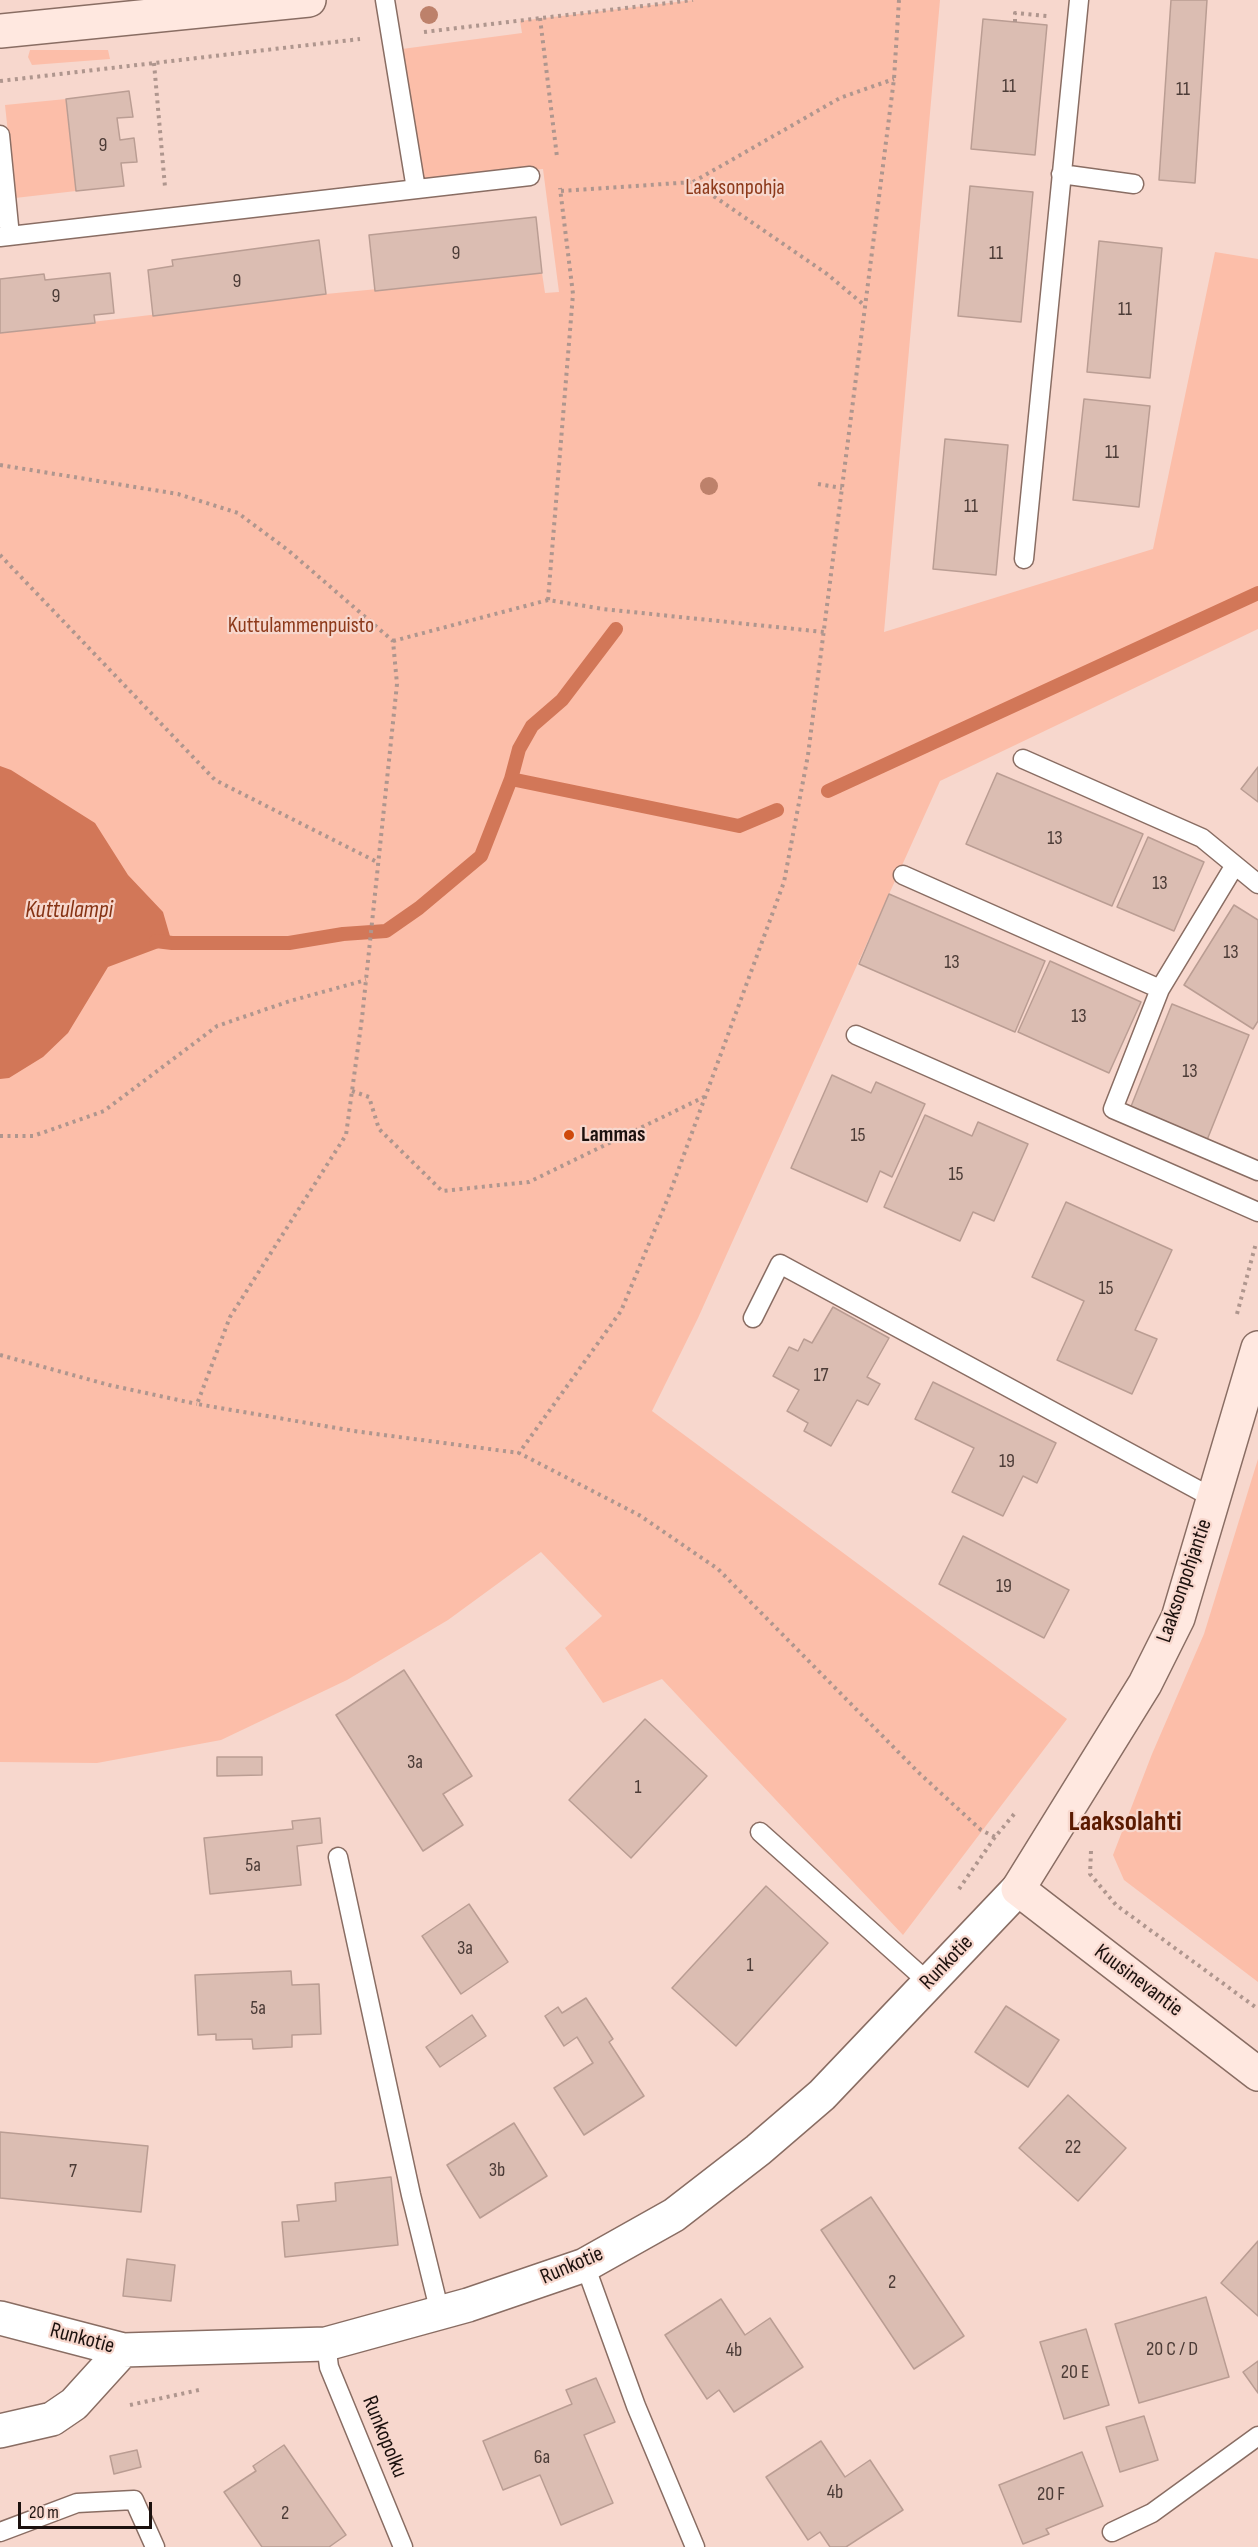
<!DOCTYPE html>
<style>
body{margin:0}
#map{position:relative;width:1258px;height:2547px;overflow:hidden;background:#f7d7cd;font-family:"Sofia Sans Condensed",sans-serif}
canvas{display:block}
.scale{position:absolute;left:18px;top:2502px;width:134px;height:27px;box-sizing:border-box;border:3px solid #1c110e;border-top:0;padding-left:8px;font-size:18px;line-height:21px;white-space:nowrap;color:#1c110e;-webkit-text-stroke:4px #f7d7cd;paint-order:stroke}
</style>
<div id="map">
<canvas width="1258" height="2547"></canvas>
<div class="scale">20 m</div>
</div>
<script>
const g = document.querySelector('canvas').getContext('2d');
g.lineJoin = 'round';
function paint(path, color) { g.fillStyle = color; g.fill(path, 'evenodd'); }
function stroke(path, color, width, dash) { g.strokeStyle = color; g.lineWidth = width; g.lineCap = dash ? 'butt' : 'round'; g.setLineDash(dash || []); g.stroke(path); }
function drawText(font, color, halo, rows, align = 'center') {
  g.font = font + ' "Sofia Sans Condensed",sans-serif'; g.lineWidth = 4.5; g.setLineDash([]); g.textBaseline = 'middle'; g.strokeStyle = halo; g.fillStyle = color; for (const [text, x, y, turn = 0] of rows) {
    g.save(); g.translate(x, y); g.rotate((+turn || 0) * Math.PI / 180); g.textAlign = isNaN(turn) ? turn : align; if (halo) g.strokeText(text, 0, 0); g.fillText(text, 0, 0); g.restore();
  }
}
paint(new Path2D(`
 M693 0H940L884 632 1153 549 1215 252 1258 259V629L940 781 698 1318 652 1411 1067 1719 903 1935 662 1679 603 1703 565 1648 602 1616 541 1552 448 1620 347 1680 221 1740 97 1763 0 1762V333L326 294 542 273 545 293 559 292 543 169 422 179 402 49 522 33 520 21Z
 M30 50H108L110 59 32 65 28 57Z
 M66 99 76 191 15 198 5 105Z
 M1258 1459V1982L1124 1880 1113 1855 1152 1754 1204 1634Z`), '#fcbea9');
paint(new Path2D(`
 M0 766 11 770 95 823 128 875 163 912 172 943 108 967 68 1033 43 1057 9 1078 0 1079Z`), '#d27758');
stroke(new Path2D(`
 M511 779 519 749 532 726 562 700 616 629
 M828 791 1258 593
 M156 941 172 943H289L343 934 386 931 419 908 481 856 511 779 739 826 777 810`), '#d27758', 14);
const building = new Path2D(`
 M1171 0H1207L1195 183 1159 180Z
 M983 19 1047 25 1035 155 971 149Z
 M129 91 133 117 117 118 120 140 134 138 137 162 121 163 124 186 76 191 66 99Z
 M970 186 1033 192 1021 322 958 316Z
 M536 217 542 273 375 291 369 235Z
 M319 240 326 294 153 316 148 270 173 266 172 260Z
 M1099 241 1162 248 1150 378 1087 372Z
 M110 273 114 313 94 315 95 323 0 333V279L44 274 45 280Z
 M1084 399 1150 406 1139 507 1073 500Z
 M945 439 1008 445 996 575 933 569Z
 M1258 767V802L1241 789Z
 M997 773 1143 834 1112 906 966 844Z
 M1148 837 1204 862 1174 931 1117 907Z
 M889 894 1045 961 1015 1032 859 964Z
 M1234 905 1258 920V1021L1253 1029 1184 985Z
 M1050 961 1141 1002 1109 1073 1018 1032Z
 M1172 1004 1249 1035 1207 1140 1130 1109Z
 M832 1075 871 1093 876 1082 925 1104 892 1177 880 1171 867 1202 791 1168Z
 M925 1115 972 1136 978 1122 1028 1144 994 1221 973 1212 960 1241 884 1207Z
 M1066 1202 1172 1250 1135 1330 1157 1339 1132 1394 1057 1360 1084 1301 1032 1277Z
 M833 1307 889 1338 867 1377 880 1384 868 1405 857 1400 831 1446 804 1431 808 1423 787 1411 799 1390 773 1376 789 1347 798 1351 804 1339 812 1343Z
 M933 1382 1056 1443 1037 1483 1023 1476 1003 1516 952 1492 974 1448 915 1419Z
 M963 1536 1069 1590 1044 1638 939 1584Z
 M404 1670 472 1776 443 1794 463 1825 423 1851 336 1715Z
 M645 1719 707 1776 631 1858 569 1800Z
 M217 1757H262V1775L217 1776Z
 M320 1818 322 1843 297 1846 301 1885 210 1894 204 1838 293 1829 292 1821Z
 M766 1886 828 1943 736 2046 672 1988Z
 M469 1904 508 1962 461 1994 422 1936Z
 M291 1971 292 1985 319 1984 321 2034 292 2035V2047L253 2049 252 2039 216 2040V2034L198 2035 195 1975Z
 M586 1998 613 2039 609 2042 644 2096 584 2135 554 2088 593 2063 577 2037 564 2046 545 2016 558 2007 562 2013Z
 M1006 2006 1059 2040 1028 2087 975 2052Z
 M472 2015 486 2036 440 2067 426 2047Z
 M1068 2095 1126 2148 1078 2201 1019 2148Z
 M514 2123 547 2176 480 2218 447 2165Z
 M0 2132 148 2146 141 2212 0 2198Z
 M391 2177 398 2245 285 2257 282 2222 299 2221 297 2205 336 2201 335 2183Z
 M871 2197 964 2336 914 2369 821 2230Z
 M1258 2241V2316L1221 2283Z
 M127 2259 175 2265 171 2301 123 2296Z
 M1206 2297 1229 2377 1139 2403 1115 2324Z
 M721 2299 745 2335 770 2318 803 2367 734 2412 719 2390 707 2399 665 2335Z
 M1086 2329 1109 2405 1064 2419 1040 2342Z
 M1258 2361V2393L1243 2372Z
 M596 2378 615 2422 584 2435 613 2503 561 2525 540 2475 503 2490 483 2441 572 2404 566 2390Z
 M1144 2416 1158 2460 1120 2472 1106 2427Z
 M821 2441 845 2477 870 2460 903 2510 846 2547H830L820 2532 808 2540 766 2477Z
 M284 2445 346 2535 329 2547H262L224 2492 256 2471 253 2466Z
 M137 2450 141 2467 114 2474 110 2456Z
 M1082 2452 1103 2506 1046 2529 1049 2534 1023 2544 999 2485Z`);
paint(building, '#dbbdb2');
stroke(building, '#ba9d93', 1.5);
const lane = new Path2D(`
 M385 0 416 189
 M0 135 10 236
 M1061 174 1134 184
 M0 237 530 176
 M1024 559 1079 0
 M1023 759 1202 838 1258 884
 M1235 865 1160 989 1113 1109 1258 1171
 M903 875 1160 989
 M856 1035 1258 1212
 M753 1318 780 1264 1213 1498
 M760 1832 928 1982
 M338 1857 411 2195 440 2313
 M585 2265 636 2406 695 2547
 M326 2344 329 2367 403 2547
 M0 2532 77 2503 134 2500 155 2547
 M1112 2532 1152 2513 1258 2436`);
const street = new Path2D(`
 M0 2318 123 2350 326 2344 468 2305 585 2265 674 2215 758 2150 822 2095 1018 1889
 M0 2431 52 2419 74 2404 123 2350`);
const secondary = new Path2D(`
 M0 31 309 0
 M1258 1348 1178 1618 1145 1684 1018 1889 1258 2074`);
stroke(lane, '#896d63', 21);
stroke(street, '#896d63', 36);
stroke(secondary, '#896d63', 36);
stroke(new Path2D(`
 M899 0 894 79 808 755 784 882 668 1198 621 1311 519 1453 639 1515 718 1569 918 1772 981 1830 995 1837
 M540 18 557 157
 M1015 22V13L1047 16
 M424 32 693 0
 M154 63 165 187
 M0 81 360 39
 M693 182 840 98 894 79
 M561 191 693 182 827 274 864 305
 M0 465 178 494 238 513 289 551 393 641 397 684 362 1018 346 1135 230 1317 197 1404 354 1431 519 1453
 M818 484 842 488
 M0 555 215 780 379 863
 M548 600 573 294 560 188
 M393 641 548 600 603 609 824 632
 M352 1091 369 1097 379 1129 442 1191 529 1182 704 1097
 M0 1136H33L104 1111 217 1026 290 1001 366 980
 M1237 1314 1256 1243
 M0 1355 109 1385 197 1404
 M1091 1851 1090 1874 1116 1905 1258 2009
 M959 1889 995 1837 1015 1813
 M130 2405 199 2390`), '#af968e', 4, [3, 4.5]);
stroke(lane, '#fff', 18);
stroke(street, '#fff', 33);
stroke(secondary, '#ffe8e0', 33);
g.fillStyle = '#bd816b';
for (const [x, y] of [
 [429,15],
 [709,486]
]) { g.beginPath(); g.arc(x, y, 9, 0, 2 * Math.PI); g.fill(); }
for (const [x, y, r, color] of [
 [569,1135,6,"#cf490b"]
]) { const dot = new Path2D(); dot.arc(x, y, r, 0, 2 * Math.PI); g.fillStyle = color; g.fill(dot); stroke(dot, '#f7d7cd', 2); }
drawText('20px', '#4c3c37', null, [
 ["11",1009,87],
 ["11",1183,90],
 ["9",103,146],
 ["9",456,254],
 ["11",996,254],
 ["9",237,282],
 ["9",56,297],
 ["11",1125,310],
 ["11",1112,453],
 ["11",971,507],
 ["13",1055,839],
 ["13",1160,884],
 ["13",1231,953],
 ["13",952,963],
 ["13",1079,1017],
 ["13",1190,1072],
 ["15",858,1136],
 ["15",956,1175],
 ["15",1106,1289],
 ["17",821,1376],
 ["19",1007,1462],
 ["19",1004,1587],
 ["3a",415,1763],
 ["1",638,1788],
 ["5a",253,1866],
 ["3a",465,1949],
 ["1",750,1966],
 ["5a",258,2009],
 ["22",1073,2148],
 ["3b",497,2171],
 ["7",73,2172],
 ["2",892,2283],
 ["20 C / D",1172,2350],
 ["4b",734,2351],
 ["20 E",1075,2373],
 ["6a",542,2458],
 ["4b",835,2493],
 ["20 F",1051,2495],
 ["2",285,2514]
]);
drawText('22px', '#8d3a1b', '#f7d7cd', [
 ["Laaksonpohja",735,188],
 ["Kuttulammenpuisto",301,626]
]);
drawText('bold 22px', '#1c110e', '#f7d7cd', [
 ["Lammas",581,1135]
], 'left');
drawText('22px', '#1c110e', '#f7d7cd', [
 ["Laaksonpohjantie",1185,1581,-71],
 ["Runkotie",947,1963,-46],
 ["Kuusinevantie",1138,1981,37],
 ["Runkotie",572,2266,-23],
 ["Runkotie",82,2339,15],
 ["Runkopolku",384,2437,68]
]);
drawText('italic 24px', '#863314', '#f7d7cd', [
 ["Kuttulampi",69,911]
]);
drawText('bold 28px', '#5b1a01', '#f7d7cd', [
 ["Laaksolahti",1125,1823]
]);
</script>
